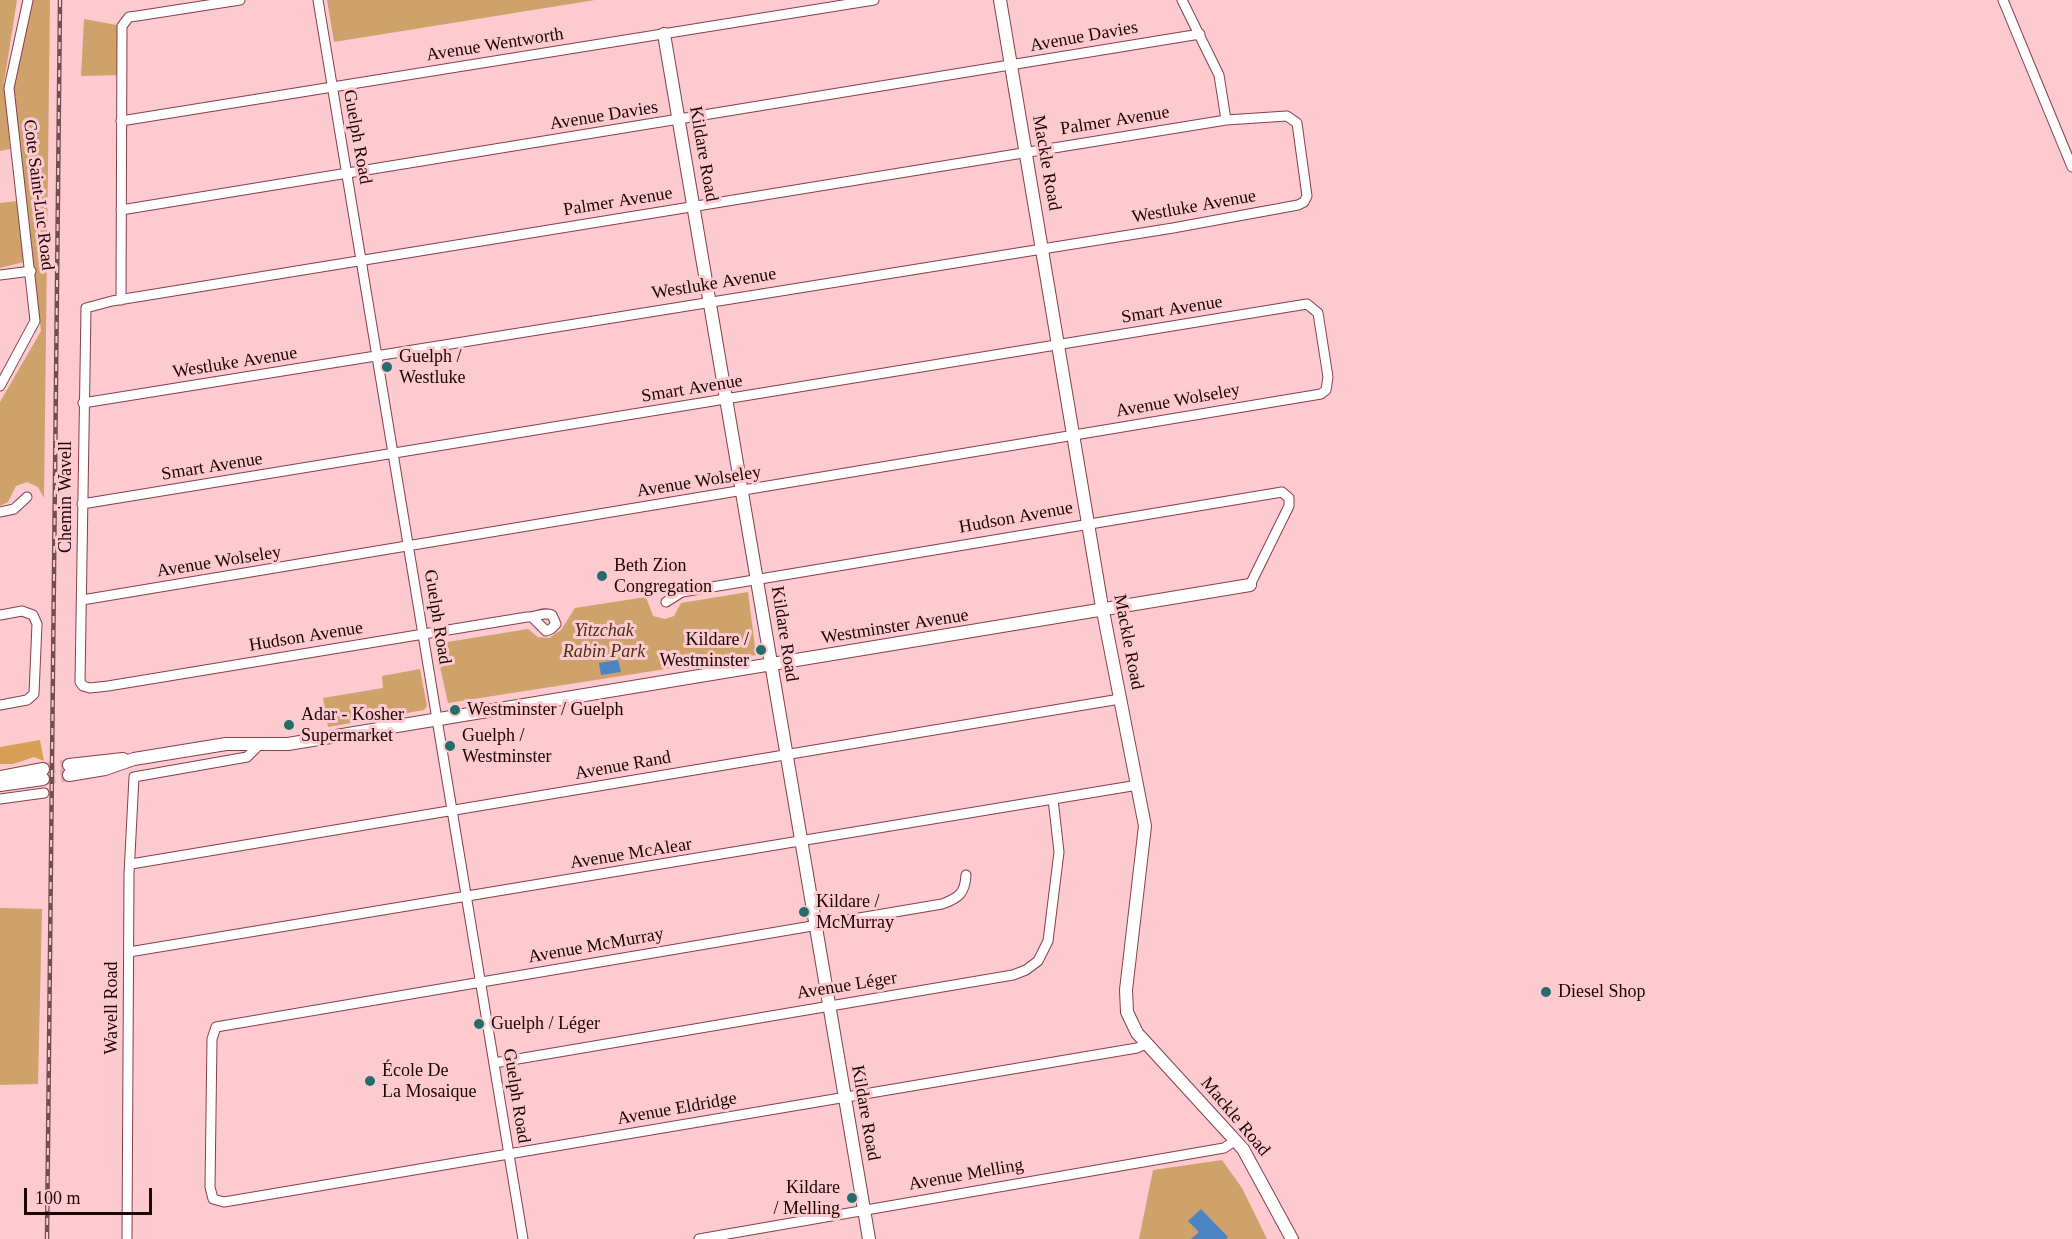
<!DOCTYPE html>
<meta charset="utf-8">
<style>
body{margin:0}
#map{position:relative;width:2072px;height:1239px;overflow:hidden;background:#fccacf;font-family:"Times New Roman",serif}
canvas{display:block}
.scale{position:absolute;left:24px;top:1188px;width:128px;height:27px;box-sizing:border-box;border:3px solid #1b0306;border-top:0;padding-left:8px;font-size:18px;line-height:21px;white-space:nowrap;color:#1b0306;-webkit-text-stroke:4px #fccacf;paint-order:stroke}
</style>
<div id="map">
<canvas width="2072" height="1239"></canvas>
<div class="scale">100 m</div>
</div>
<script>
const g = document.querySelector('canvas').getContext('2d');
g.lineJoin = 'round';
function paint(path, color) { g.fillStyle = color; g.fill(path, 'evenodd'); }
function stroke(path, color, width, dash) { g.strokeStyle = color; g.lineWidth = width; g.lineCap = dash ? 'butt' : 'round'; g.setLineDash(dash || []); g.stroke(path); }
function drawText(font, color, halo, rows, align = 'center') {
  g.font = font + ' "Times New Roman",serif'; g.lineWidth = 6; g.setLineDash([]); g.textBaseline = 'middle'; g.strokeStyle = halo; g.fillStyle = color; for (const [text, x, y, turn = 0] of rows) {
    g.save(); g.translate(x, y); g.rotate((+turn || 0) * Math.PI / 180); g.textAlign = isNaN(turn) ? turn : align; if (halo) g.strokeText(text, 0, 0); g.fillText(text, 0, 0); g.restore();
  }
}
paint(new Path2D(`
 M0 0H17L4 83 10 149 0 151Z
 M31 0H50L44 498 38 487 27 482 16 486 8 502 0 506V402L41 331 13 91Z
 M327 0H595L334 42Z
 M84 19 122 26V75L81 76Z
 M18 201 24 262 0 268V203Z
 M748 592 756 655 448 703 435 644 528 629 538 637 549 638 561 630 575 608 646 597 653 616 665 619 674 616 681 603Z
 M420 669 427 706 424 710 328 727 323 698 383 688 382 676Z
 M0 908 42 909 38 1084 0 1085Z
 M1222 1160 1242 1188 1267 1239H1139L1153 1170Z`), '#cfa26b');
paint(new Path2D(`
 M40 740 44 761 34 757 13 764H0V747Z`), '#d79f55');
paint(new Path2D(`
 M618 660 621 672 601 675 599 663Z
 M1201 1209 1228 1237 1226 1239H1191L1199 1232 1188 1221Z`), '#4b84c2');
stroke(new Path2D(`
 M43 769 69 765
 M43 779 69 775`), '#daacb1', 12, [12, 6]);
const street = new Path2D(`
 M318 0 523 1239
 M1182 0 1219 75 1226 120
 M2003 0 2072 167
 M121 121 874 0
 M121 210 1200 34
 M0 275 31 271
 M121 300 122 26 129 17 137 16 240 0
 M0 386 35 321 9 88 28 0
 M83 403 1173 228 1298 205 1304 202 1307 196 1297 123 1287 116 1226 120 112 301 86 308 80 682 83 686 90 688 108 686 527 617C536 618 543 611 552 615L556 624 551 629 546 631 534 619
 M0 512 14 509 27 497
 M82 600 1321 394 1326 390 1328 377 1318 313 1307 304 82 504
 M666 602 682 592 1282 492 1289 498V506L1250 585
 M0 615 22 611 33 615 37 624 34 694 27 700 0 705
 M0 799 44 793
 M131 864 1120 699
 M966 875C965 893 959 898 942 904L216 1027 212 1039 210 1187 213 1199 224 1202 1137 1048 1146 1044
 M129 952 1138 785
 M494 1063 1013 975 1026 970 1038 961 1048 941 1059 852 1053 799
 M127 1239 129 874 134 777 247 757 260 744
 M699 1239 1224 1148 1236 1140`);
const secondary = new Path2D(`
 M1000 0 1101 601 1145 826 1126 990 1127 1012 1137 1033 1243 1149 1292 1239
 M664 34 869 1239
 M69 765 123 759
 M69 775 105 769 134 759 226 744H288L1250 585
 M0 777 43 769
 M0 785 43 779`);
stroke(street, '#853f4a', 11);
stroke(secondary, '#853f4a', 14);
stroke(street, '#fff', 9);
stroke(secondary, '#fff', 12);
const rail = new Path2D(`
 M47 1239 60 0`);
stroke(rail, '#704e52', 4.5);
stroke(rail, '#fccacf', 2, [7]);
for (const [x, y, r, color] of [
 [387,367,6,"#236e6b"],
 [602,576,6,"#236e6b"],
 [761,650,6,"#236e6b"],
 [455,710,6,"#236e6b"],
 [289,725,6,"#236e6b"],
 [450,746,6,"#236e6b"],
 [804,912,6,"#236e6b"],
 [1546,992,6,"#236e6b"],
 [479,1024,6,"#236e6b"],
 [370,1081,6,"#236e6b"],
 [852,1198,6,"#236e6b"]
]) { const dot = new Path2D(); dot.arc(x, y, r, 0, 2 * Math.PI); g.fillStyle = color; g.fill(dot); stroke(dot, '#fccacf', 2); }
drawText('18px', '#1b0306', '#fccacf', [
 ["Avenue Davies",1084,37,-10],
 ["Avenue Wentworth",495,45,-9],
 ["Avenue Davies",604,116,-9],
 ["Palmer Avenue",1115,121,-9],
 ["Guelph Road",357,137,80],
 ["Kildare Road",703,154,80],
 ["Mackle Road",1046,163,80],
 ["Cote Saint-Luc Road",38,195,83],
 ["Palmer Avenue",618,202,-9],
 ["Westluke Avenue",1194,207,-10],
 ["Westluke Avenue",714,284,-9],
 ["Smart Avenue",1172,310,-9],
 ["Westluke Avenue",235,363,-9],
 ["Smart Avenue",692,389,-9],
 ["Avenue Wolseley",1178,401,-10],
 ["Smart Avenue",212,467,-9],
 ["Avenue Wolseley",699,482,-9],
 ["Chemin Wavell",66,497,-90],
 ["Hudson Avenue",1016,518,-10],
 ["Avenue Wolseley",219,562,-9],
 ["Guelph Road",437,617,81],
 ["Westminster Avenue",895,627,-9],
 ["Kildare Road",784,634,81],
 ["Hudson Avenue",306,637,-9],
 ["Mackle Road",1128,642,79],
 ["Avenue Rand",623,766,-10],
 ["Avenue McAlear",631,854,-9],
 ["Avenue McMurray",596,946,-10],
 ["Avenue Léger",847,986,-9],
 ["Wavell Road",112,1008,-90],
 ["Guelph Road",516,1096,81],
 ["Avenue Eldridge",677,1109,-10],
 ["Kildare Road",865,1113,80],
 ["Mackle Road",1235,1117,50],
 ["Avenue Melling",966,1175,-10]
]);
drawText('18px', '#1b0306', '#fccacf', [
 ["Guelph /",399,357],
 ["Westluke",399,378],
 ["Beth Zion",614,566],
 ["Congregation",614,587],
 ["Kildare /",749,640,"right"],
 ["Westminster",749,661,"right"],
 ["Westminster / Guelph",467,710],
 ["Adar - Kosher",301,715],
 ["Supermarket",301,736],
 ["Guelph /",462,736],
 ["Westminster",462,757],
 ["Kildare /",816,902],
 ["McMurray",816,923],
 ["Diesel Shop",1558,992],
 ["Guelph / Léger",491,1024],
 ["École De",382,1071],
 ["La Mosaique",382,1092],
 ["Kildare",840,1188,"right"],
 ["/ Melling",840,1209,"right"]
], 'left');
drawText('italic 18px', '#493212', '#fccacf', [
 ["Yitzchak",604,631],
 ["Rabin Park",604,652]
]);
</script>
